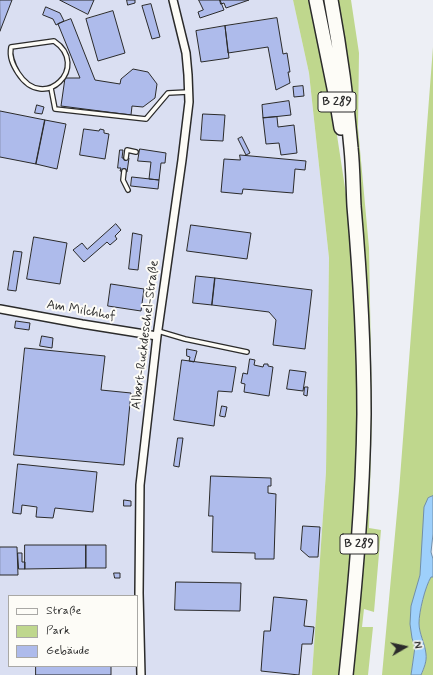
<!DOCTYPE html>
<meta charset="utf-8">
<style>
body{margin:0}
#map{position:relative;width:433px;height:675px;overflow:hidden;background:#edeff5;font-family:Mynerve,sans-serif}
canvas{display:block}
.legend{position:absolute;left:8px;top:595px;width:130px;height:72px;box-sizing:border-box;background:#fdfcf7;border:1px solid #a9a8a5;margin:0;padding:5px 7px;list-style:none;font-size:12px;color:#2b2b2b}
.legend li{display:flex;align-items:center;gap:8px;height:20px}
.legend b{width:20px;border:1px solid #a9a8a5}
.north{position:absolute;left:385px;top:627px;width:40px;height:40px;-webkit-text-stroke:3px #fdfcf7;paint-order:stroke;rotate:81deg;font-size:11px;font-weight:700;line-height:16px;text-align:center;color:#2b2b2b}
.north::after{content:'';display:block;margin:auto;width:14px;height:18px;background:#2b2b2b;clip-path:polygon(50% 0,100% 100%,50% 72%,0 100%)}
</style>
<div id="map">
<canvas width="433" height="675"></canvas>
<ul class="legend">
<li><b style="height:5px;background:#fdfcf7"></b>Straße</li>
<li><b style="height:11px;background:#bfd78d"></b>Park</li>
<li><b style="height:11px;background:#aebbeb"></b>Gebäude</li>
</ul>
<div class="north">N</div>
</div>
<script>
const g = document.querySelector('canvas').getContext('2d');
g.lineJoin = 'round';
function paint(path, color) { g.fillStyle = color; g.fill(path, 'evenodd'); }
function stroke(path, color, width, dash) { g.strokeStyle = color; g.lineWidth = width; g.lineCap = dash ? 'butt' : 'round'; g.setLineDash(dash || []); g.stroke(path); }
function drawText(font, color, halo, rows, align = 'center') {
  g.font = font + ' Mynerve,sans-serif'; g.lineWidth = 4; g.setLineDash([]); g.textBaseline = 'middle'; g.strokeStyle = halo; g.fillStyle = color; for (const [text, x, y, turn = 0] of rows) {
    g.save(); g.translate(x, y); g.rotate((+turn || 0) * Math.PI / 180); g.textAlign = isNaN(turn) ? turn : align; if (halo) g.strokeText(text, 0, 0); g.fillText(text, 0, 0); g.restore();
  }
}
paint(new Path2D(`
 M0 0H293L309 73 329 258 326 472 312 675H0ZM9 596H137V666H9Z`), '#dadff2');
paint(new Path2D(`
 M293 0H312L326 63 349 214 357 339V426L352 561 341 675H312L326 472 329 258 309 73Z
 M338 0H351L359 53 358 128 369 248 372 411 369 528 381 530 374 612 364 609 362 627H373L368 675H351L364 533 347 68 344 34Z
 M433 47V496L428 498 420 575 417 589 412 638 415 647 411 675H382L399 491Z
 M431 577H433V675H421C424 668 427 661 426 654 425 643 419 634 419 623 419 612 425 587 431 577Z`), '#bfd78d');
const water = new Path2D(`
 M433 496V534L431 552 433 559V577H431C425 587 419 612 419 623 419 634 425 643 426 654 427 661 424 668 421 675H411L415 647 412 638 410 624 411 606 420 575 424 507 428 498Z`);
paint(water, '#9ed0fb');
stroke(water, '#708ea8', 1);
const building = new Path2D(`
 M0 0H12L0 31Z
 M60 0H94L88 14Z
 M127 0H135V3L128 5Z
 M199 0H220L224 10 200 18 198 12 203 10Z
 M220 0H249L226 8 224 3 221 4Z
 M151 4 160 37 152 39 142 6Z
 M46 7 60 13 64 21 56 25 53 19 43 15Z
 M113 11 125 53 98 61 86 19Z
 M277 18 283 54 287 53 290 72H288L290 83 276 90 268 47 228 53 225 26Z
 M71 19 95 80 120 84 121 79 133 69 148 72 157 84 155 98 143 107 132 106 131 115 61 106 65 78H80L58 24Z
 M225 26 229 58 201 62 196 31Z
 M303 86 304 96 294 97 293 87Z
 M289 101 291 115 263 118 262 105Z
 M37 105 44 107 42 114 35 113Z
 M0 111 45 120 36 164 0 157Z
 M203 114 225 115 223 141 201 140Z
 M277 117 278 127 294 125 297 153 281 155 279 143 266 144 263 118Z
 M45 120 66 124 57 169 36 164Z
 M84 129 99 131 100 129 104 130V133L109 134 105 159 80 155Z
 M242 137 250 153 246 155 238 139Z
 M140 149 166 153 165 163H161L159 180 149 179 151 162 138 161Z
 M120 150H123L122 158H129L127 172 120 171 121 168H118Z
 M240 155 306 161 305 170 295 169 293 193 243 189 242 194 221 192 224 159 240 160Z
 M132 177 159 180 158 189 131 186Z
 M116 224 121 230 115 236 117 239 110 245 107 242 84 262 73 250 82 243 87 249Z
 M191 225 251 233 247 259 187 251Z
 M133 233 142 235 138 270 129 269Z
 M34 237 67 243 60 284 27 279Z
 M14 251 22 252 16 291 8 290Z
 M196 276 215 278 212 305 193 303Z
 M215 278 312 290 305 349 273 345 276 320 269 312 212 305Z
 M111 284 144 289 141 311 108 306Z
 M16 321 30 323 29 330 15 328Z
 M42 336 53 338 52 348 40 346Z
 M25 348 105 356 101 390 131 393 124 465 14 455Z
 M187 349 197 351 194 362 189 361 190 357 187 356Z
 M250 359 255 360 254 365 263 367 264 364H268V366L273 367 269 396 244 392 245 384 241 383 243 373 247 374Z
 M182 360 236 367 232 392 218 391 214 426 174 420Z
 M290 370 306 372 303 391 287 389Z
 M305 387H308L307 396 304 395Z
 M222 406 227 407 225 417 220 416Z
 M178 438H183L179 467 174 466Z
 M18 464 97 472 93 512 55 508 53 518 36 517 37 507 22 505 21 514 13 513Z
 M211 476 271 478V486H268V493L276 494 274 559H255V553L212 552 213 516H209Z
 M124 500 131 501V506H124Z
 M303 526 320 527 318 557H309L301 550Z
 M25 545H86V568L25 569Z
 M86 545H106V568H86Z
 M0 547H17L18 575H0Z
 M18 553H22V562H25V569H19Z
 M114 573H120V578H115Z
 M176 582 241 583 240 611 175 610Z
 M274 597 307 600 304 626 314 627 312 644H302L299 675 261 671 264 631H270Z
 M36 666H111V675H36Z`);
paint(building, '#aebbeb');
stroke(building, '#2b2b2b', 1);
const lane = new Path2D(`
 M54 41C91 66 44 114 18 73 13 65 9 57 11 47Z
 M51 88 55 109 146 119 168 93 188 92
 M126 158 127 150 136 152
 M124 171 123 180 128 190
 M158 331 185 339 247 352`);
const street = new Path2D(`
 M0 309 82 324 157 336
 M141 675 139 593 140 485 157 336 182 160 189 102 188 75 186 53 173 0`);
const highway = new Path2D(`
 M316 0 336 98 341 128
 M331 0C340 49 347 99 351 148 353 167 353 187 354 206 360 275 364 344 364 414 363 501 355 588 346 675`);
stroke(lane, '#2b2b2b', 6);
stroke(street, '#2b2b2b', 10);
stroke(highway, '#2b2b2b', 16);
stroke(lane, '#fdfcf7', 3.5);
stroke(street, '#fdfcf7', 7);
stroke(highway, '#fdfcf7', 13);
for (const [x, y, w] of [
 [337,102,38],
 [359,544,38]
]) { const box = new Path2D(); box.roundRect(x - w / 2, y - 10, w, 20, 3); g.fillStyle = '#fdfcf7'; g.fill(box); stroke(box, '#2b2b2b', 1); }
drawText('bold 12px', '#2b2b2b', null, [
 ["B 289",337,102],
 ["B 289",359,544]
]);
drawText('13px', '#2b2b2b', '#fdfcf7', [
 ["Am Milchhof",81,311,10],
 ["Albert-Ruckdeschel-Straße",146,335,-83]
]);
</script>
